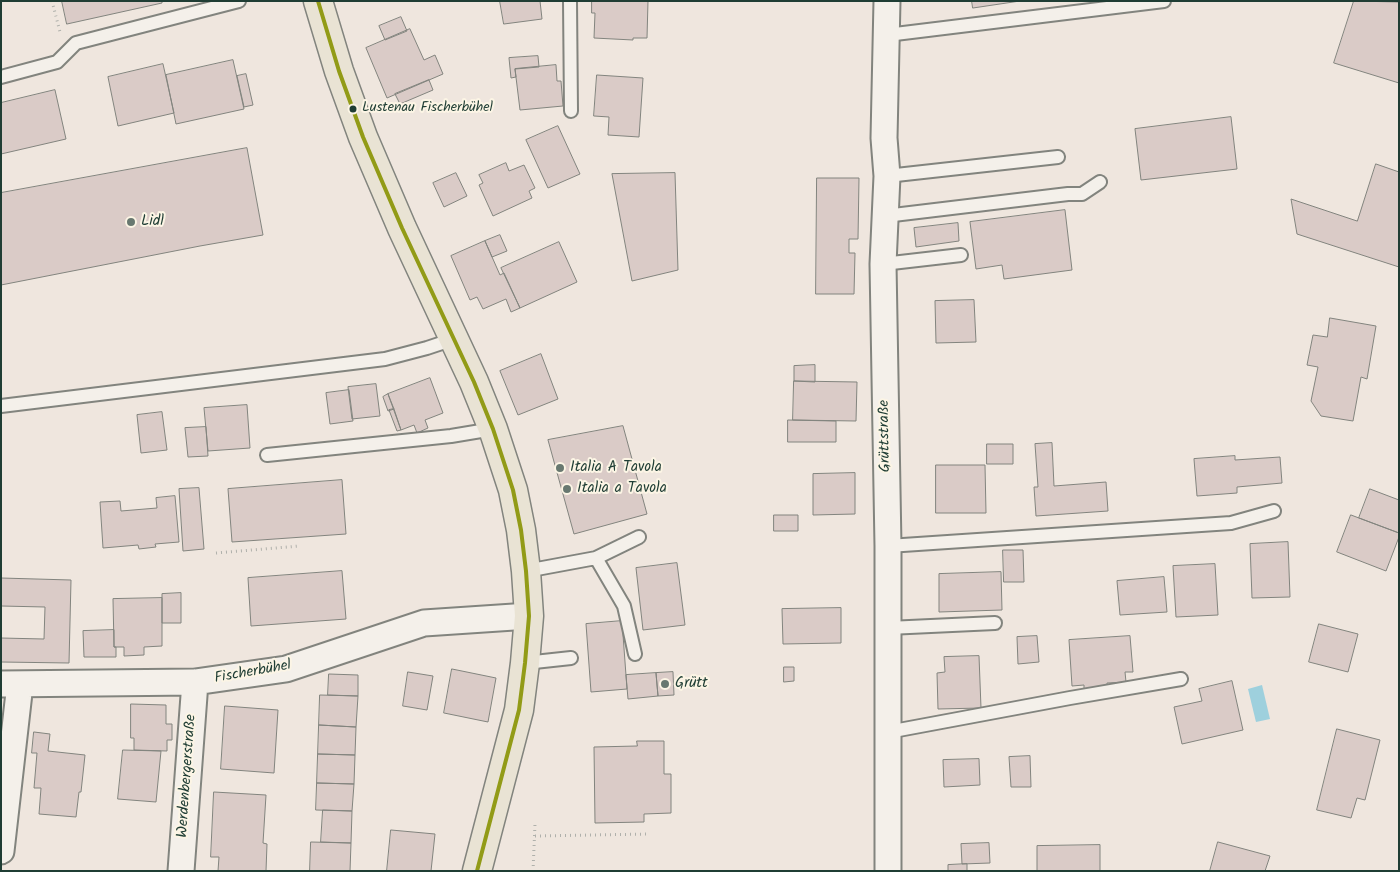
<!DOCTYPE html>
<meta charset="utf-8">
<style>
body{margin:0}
#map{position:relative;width:1400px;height:872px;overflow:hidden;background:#efe6de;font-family:Kalam,sans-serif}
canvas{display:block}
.frame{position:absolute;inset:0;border:2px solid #1f3d34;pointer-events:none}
</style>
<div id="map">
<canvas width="1400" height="872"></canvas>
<div class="frame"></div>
</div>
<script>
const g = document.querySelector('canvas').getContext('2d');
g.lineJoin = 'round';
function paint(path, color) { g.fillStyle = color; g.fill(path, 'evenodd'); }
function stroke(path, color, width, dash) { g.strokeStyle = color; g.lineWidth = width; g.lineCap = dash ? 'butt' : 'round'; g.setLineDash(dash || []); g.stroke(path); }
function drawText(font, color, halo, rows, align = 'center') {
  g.font = font + ' Kalam,sans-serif'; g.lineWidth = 4; g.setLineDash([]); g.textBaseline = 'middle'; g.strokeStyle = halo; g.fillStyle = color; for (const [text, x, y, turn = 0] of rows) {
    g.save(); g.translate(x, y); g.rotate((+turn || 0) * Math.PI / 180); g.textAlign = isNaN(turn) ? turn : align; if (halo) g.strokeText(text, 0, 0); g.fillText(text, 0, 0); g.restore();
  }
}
paint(new Path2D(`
 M1262 685 1270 719 1256 722 1248 689Z`), '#9ed0dd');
const building = new Path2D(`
 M62 1H162V3L67 24Z
 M500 1H540L542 19 504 24Z
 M592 1H648L647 38H633V40L594 38 595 13H592Z
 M972 1H1020L973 8Z
 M1354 1 1399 2V83L1334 63Z
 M401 17 407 31 385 40 379 26Z
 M410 29 424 60 435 55 443 74 387 98 366 48Z
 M538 56 539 67 515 69 516 77 511 78 509 58Z
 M233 60 244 109 176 124 166 75Z
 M163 64 174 113 118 126 108 77Z
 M556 65 557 81H561L563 106 520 110 515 69Z
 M246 74 253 105 244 107 237 76Z
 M597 75 643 78 639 137 608 135 609 117 594 116Z
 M429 80 433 90 400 104 395 94Z
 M55 90 66 139 1 154V103Z
 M1231 117 1237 169 1141 180 1135 129Z
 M558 126 580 174 548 188 526 140Z
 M247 148 263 235 200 246 1 285V193Z
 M506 163 509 171 524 165 535 188 529 191 532 198 493 216 479 185 483 183 479 175Z
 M1376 164 1399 172V267L1297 234 1291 199 1357 221Z
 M456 173 467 196 444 207 433 183Z
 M675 173 678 270 632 281 612 174Z
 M817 178H859L858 239H849V253H855L854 294H816Z
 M1065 210 1072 270 1004 279 1002 265 976 269 970 222Z
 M958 223 959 241 916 247 914 228Z
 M500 235 507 251 492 257 485 241Z
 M485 241 500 275 504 273 520 308 511 312 506 299 483 309 477 297 470 300 451 256Z
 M559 242 577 282 520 308 501 268Z
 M974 300 976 342 936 343 935 301Z
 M1330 318 1376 326 1367 379 1361 377 1353 421 1321 416 1311 401 1318 367 1307 365 1313 335 1327 337Z
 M541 354 558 399 518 415 500 371Z
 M815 365V382L794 381V366Z
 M430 378 443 413 425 420 428 428 417 433 414 425 401 430 388 394Z
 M794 381 857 382 856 421 793 420Z
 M376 384 380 416 352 419 348 387Z
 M349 390 353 421 330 424 326 393Z
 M388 394 394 409 388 411 383 397Z
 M247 405 250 448 208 451 204 408Z
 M394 409 401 430 397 431 389 410Z
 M162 412 167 450 141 453 137 415Z
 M788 420 836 421V442H788Z
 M623 426 647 514 574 534 548 440Z
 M206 427 208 456 188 457 185 428Z
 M1052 443 1054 486 1106 482 1108 511 1036 516 1034 487H1038L1035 444Z
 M987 444H1013V464H987Z
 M1235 456V460L1280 457 1282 483 1237 487V493L1197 496 1194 459Z
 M936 465H985L986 513H936Z
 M855 473V514L813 515V474Z
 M342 480 346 534 232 542 228 489Z
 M199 488 204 549 183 551 179 489Z
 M1370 489 1399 500V533L1359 518Z
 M175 496 179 542 155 544 156 547 139 549 138 545 103 548 100 502 120 501 121 511 157 508 156 498Z
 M774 515H798V531H774Z
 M1351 515 1399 533V537L1386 571 1337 552Z
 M1288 542 1290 597 1252 598 1250 544Z
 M1003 550H1023L1024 582H1004Z
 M677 563 685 625 643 630 636 568Z
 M1215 564 1218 615 1176 617 1173 566Z
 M342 571 346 619 251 626 248 578Z
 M1001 572 1002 610 939 612V574Z
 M1164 577 1167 612 1120 615 1117 581Z
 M1 578 71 580 69 663 1 662V638L44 639 45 607 1 606Z
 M181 593V623H162V594Z
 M162 598V646L144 647V655L124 656V647H114L113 599Z
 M841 608V643L783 644 782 609Z
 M622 621 627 689 591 692 586 624Z
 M1319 624 1358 634 1348 672 1309 662Z
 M114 630V647H116V657H84L83 631Z
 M1037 636 1039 662 1018 664 1017 637Z
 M1130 636 1133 672H1125L1126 682 1107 683V688L1084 689V685L1072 686 1069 640Z
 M979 656 981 708 938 709 937 673 945 672 944 657Z
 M784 667H794V681L784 682Z
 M452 669 496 678 488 722 444 713Z
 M408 672 433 676 427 710 403 706Z
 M673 672 674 695 658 696 656 673Z
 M656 673 658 696 628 699 626 675Z
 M329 674 358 675V696L328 695Z
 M1232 681 1243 730 1182 744 1174 707 1202 701 1199 689Z
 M320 695 358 696 356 727 319 725Z
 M131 704 166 705V724H172V740H167V751L134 750V738H131Z
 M225 706 278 710 274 773 221 769Z
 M319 725 356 727 355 755 318 754Z
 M1337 729 1380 740 1365 800 1357 798 1351 818 1317 810Z
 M34 732 50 734 48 751 85 755 81 792H79L76 817 39 814 41 788H34L37 753H32Z
 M637 741H664V774H671V813L644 814V822L595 823 594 747 637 746Z
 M123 750 161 751 156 802 118 799Z
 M318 754 355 755 354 784 317 783Z
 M1030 756 1031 787H1011L1009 757Z
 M979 759 980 785 944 787 943 760Z
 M317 783 354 784 352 811 316 810Z
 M214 792 266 795 263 843 267 844 266 871H218L219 857H211Z
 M323 810 352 811 351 843 321 842Z
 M391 830 435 834 431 871H387Z
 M311 842 351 843 350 871H310Z
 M1218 842 1270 856 1265 871H1210Z
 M989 843 990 863 962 864 961 844Z
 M1100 845V871H1037V846Z
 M967 864V871H948V865Z`);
paint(building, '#dacbc7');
stroke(building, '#82847e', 1);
const service = new Path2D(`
 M570 1 571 111
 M887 35 1164 1
 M1 77 57 62 76 43 239 1
 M887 176 1058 157
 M885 216 1068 194H1082L1100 182
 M883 264 961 255
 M1 406 385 359 427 348 454 339
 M267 455 451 436 493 429
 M888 546 1231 523 1274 511
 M596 558 624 606 635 654
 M526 571 596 558 639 537
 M888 628 995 623
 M525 663 571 658
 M888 732 1070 698 1181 679`);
const minor = new Path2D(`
 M887 1 884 138 887 176 883 264 888 546V871
 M1 684 195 682 286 669 424 623 529 616
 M1 851 20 684
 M181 871 195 682`);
const primary = new Path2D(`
 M318 1 339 71 363 137 402 228 474 382 493 429 513 490 521 530 526 571 529 616 525 663 519 710 477 871`);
stroke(service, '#82847e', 16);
stroke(minor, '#82847e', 29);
stroke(primary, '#82847e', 31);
stroke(new Path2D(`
 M52 1 60 32
 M216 553 300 546
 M535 836 650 834
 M533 871 535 824`), '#afb0ab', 3, [1, 4]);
stroke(service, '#f4f0ea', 12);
stroke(minor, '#f4f0ea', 25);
stroke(primary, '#e9e3d4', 28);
stroke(new Path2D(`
 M318 1 339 71 363 137 402 228 474 382 493 429 513 490 521 530 526 571 529 616 525 663 519 710 477 871`), '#929b17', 4);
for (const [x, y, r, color] of [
 [353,109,4.5,"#1f3d34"],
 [131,222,5,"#687870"],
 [560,468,5,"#687870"],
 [567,489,5,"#687870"],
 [665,684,5,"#687870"]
]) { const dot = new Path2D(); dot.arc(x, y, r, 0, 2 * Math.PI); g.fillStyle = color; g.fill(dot); stroke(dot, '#fcf5e5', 2); }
drawText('14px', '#1f3d34', '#fcf5e5', [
 ["Lustenau Fischerbühel",362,109]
], 'left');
drawText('15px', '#1f3d34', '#fcf5e5', [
 ["Lidl",141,222],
 ["Italia A Tavola",570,468],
 ["Italia a Tavola",577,489],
 ["Grütt",675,684]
], 'left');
drawText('15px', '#1f3d34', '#fcf5e5', [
 ["Grüttstraße",886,436,-91],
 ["Fischerbühel",253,673,-10],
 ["Werdenbergerstraße",188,776,-86]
]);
</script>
